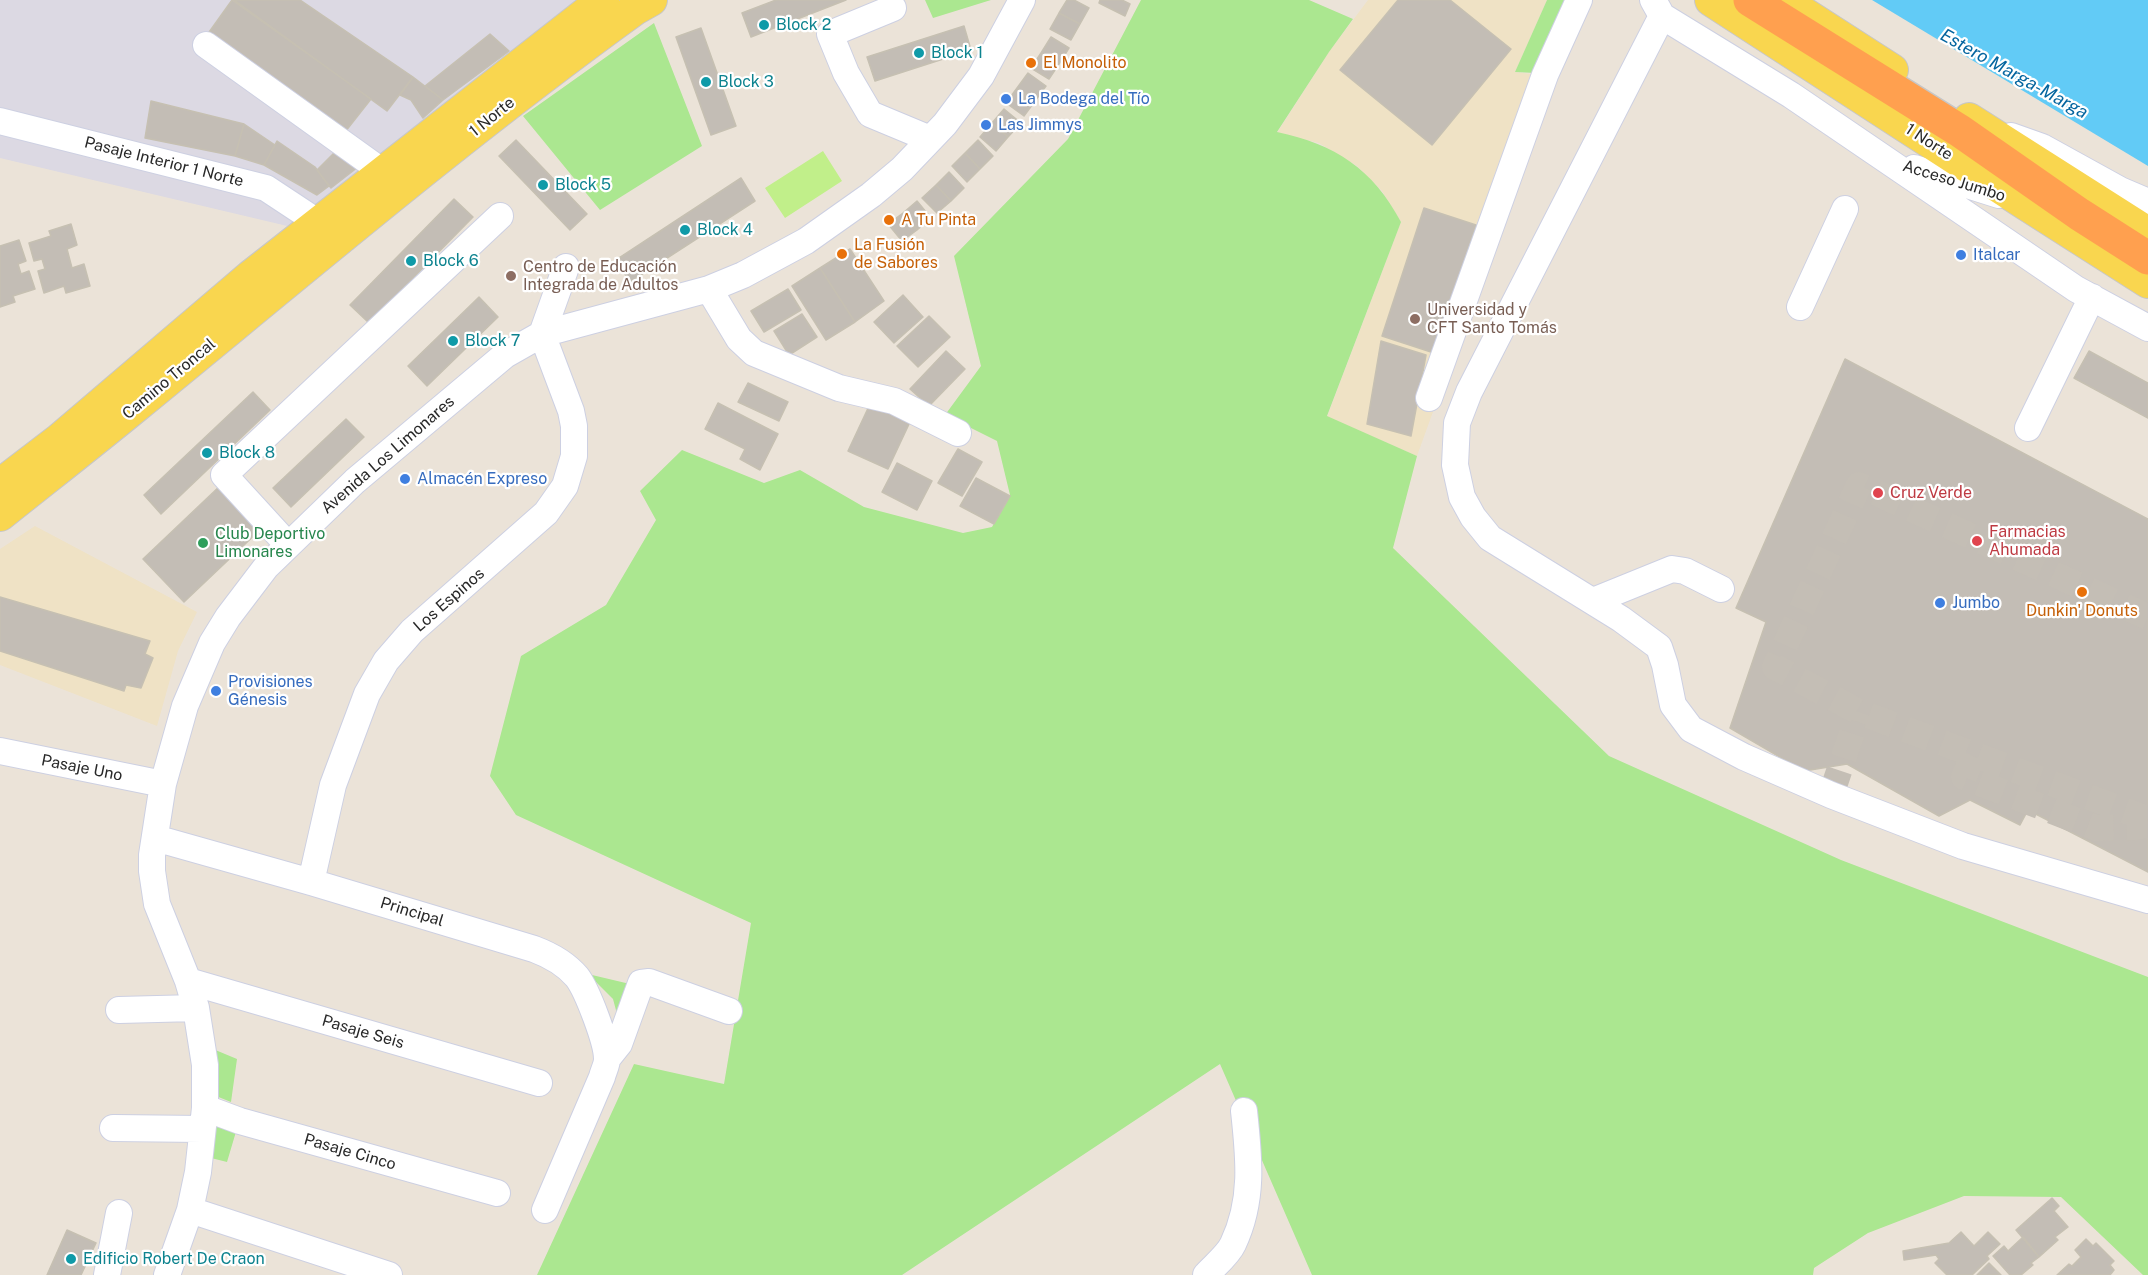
<!DOCTYPE html>
<meta charset="utf-8">
<style>
body{margin:0}
canvas{display:block;background:#ebe3d8}
</style>
<canvas width="2148" height="1275"></canvas>
<script>
const g = document.querySelector('canvas').getContext('2d');
g.lineJoin = 'round';
function paint(path, color) { g.fillStyle = color; g.fill(path, 'evenodd'); }
function stroke(path, color, width, dash) { g.strokeStyle = color; g.lineWidth = width; g.lineCap = dash ? 'butt' : 'round'; g.setLineDash(dash || []); g.stroke(path); }
function drawText(font, color, halo, rows, align = 'center') {
  g.font = font + ' "Public Sans",sans-serif'; g.lineWidth = 4.5; g.setLineDash([]); g.textBaseline = 'middle'; g.strokeStyle = halo; g.fillStyle = color; for (const [text, x, y, turn = 0] of rows) {
    g.save(); g.translate(x, y); g.rotate((+turn || 0) * Math.PI / 180); g.textAlign = isNaN(turn) ? turn : align; if (halo) g.strokeText(text, 0, 0); g.fillText(text, 0, 0); g.restore();
  }
}
paint(new Path2D(`
 M0 0H583L300 229 0 158Z`), '#dcd9e3');
paint(new Path2D(`
 M1368 0H1547L1515 72 1554 77 1417 456 1327 417 1401 222 1382 191 1357 166 1319 143 1277 133 1329 52Z
 M35 526 197 612 178 651 157 726 0 665V549Z`), '#efe2c5');
paint(new Path2D(`
 M925 0H991L933 18Z
 M1141 0H1309L1353 19 1329 52 1277 132C1335 144 1373 169 1401 222L1327 416 1417 456 1393 548 1609 756 1841 860 2148 977V1275H2143L2061 1197 1964 1196 1868 1233 1814 1268 1813 1275H1312L1220 1064 902 1275H537L634 1064 724 1084 751 923 516 815 490 776 521 656 606 605 656 520 640 491 682 450 764 483 800 470 864 507 963 533 992 527 1010 495 997 441 945 415 981 366 954 256 1068 139Z
 M1547 0H1568L1536 73 1515 72Z
 M654 23 702 146 600 210 523 116Z
 M592 975 630 984 621 1029 613 999 592 978Z
 M213 1049 237 1059 231 1102 216 1096Z
 M218 1120 238 1125 227 1162 207 1157Z`), '#abe790');
paint(new Path2D(`
 M823 151 842 181 785 218 765 188Z`), '#c1ef8a');
paint(new Path2D(`
 M1872 0H2148V166Z`), '#62cbf6');
const building = new Path2D(`
 M232 0 371 99 345 132 207 35Z
 M234 0H300L413 77 387 111Z
 M776 0H846L751 37 742 13Z
 M1067 0H1074L1089 8 1080 24 1059 13Z
 M1100 0H1122L1130 4 1125 16 1099 3Z
 M1398 0H1450L1511 49 1432 145 1340 70Z
 M1059 13 1080 24 1071 40 1050 29Z
 M964 26 971 50 875 81 867 57Z
 M701 28 736 126 711 135 676 37Z
 M490 34 509 51 443 100 425 86Z
 M1051 37 1069 48 1059 64 1041 53Z
 M1041 53 1059 64 1049 79 1031 68Z
 M1028 73 1046 86 1035 101 1017 88Z
 M413 77 443 100 423 118 411 100 400 95Z
 M1017 88 1035 101 1024 116 1006 103Z
 M151 101 244 124 235 156 145 138Z
 M1004 109 1021 123 1008 137 992 123Z
 M992 123 1008 137 996 151 980 137Z
 M244 124 275 145 264 165 235 156Z
 M516 140 587 214 570 230 499 156Z
 M978 140 993 156 980 169 965 153Z
 M277 141 315 167 329 186 317 195 264 165Z
 M336 151 358 167 331 188 317 170Z
 M965 153 980 169 967 182 952 166Z
 M949 172 964 188 951 201 936 185Z
 M741 178 755 201 630 282 616 260Z
 M936 185 951 201 937 213 922 198Z
 M454 199 473 217 369 323 350 305Z
 M917 201 931 218 917 230 903 213Z
 M1424 208 1476 225 1434 353 1382 336Z
 M903 213 917 230 902 241 888 224Z
 M71 224 77 245 67 249 72 268 84 264 90 286 66 293 64 286 44 293 38 271 45 269 42 259 34 261 29 243 51 236 49 231Z
 M19 240 26 261 18 264 21 274 29 271 35 289 13 296 15 302 0 307V246Z
 M850 249 884 301 855 322 820 268Z
 M820 268 855 322 826 340 792 286Z
 M788 289 801 310 764 332 751 311Z
 M903 295 923 317 894 343 874 322Z
 M479 297 498 317 427 386 408 366Z
 M802 314 817 337 789 355 774 331Z
 M929 316 950 337 918 367 897 346Z
 M1381 341 1426 355 1411 436 1367 424Z
 M946 351 965 369 929 406 910 389Z
 M2089 351 2148 383V418L2074 378Z
 M1845 359 2148 519V872L2028 810 2020 825 1970 800 1939 816 1847 764 1804 771 1730 728 1766 622 1736 608Z
 M748 383 788 402 779 421 738 402Z
 M253 392 270 410 161 514 144 495Z
 M718 403 778 434 760 470 740 459 745 449 705 429Z
 M870 404 910 422 888 469 848 451Z
 M346 419 364 437 291 507 273 488Z
 M958 449 982 462 962 496 938 483Z
 M897 463 932 481 917 510 882 492Z
 M976 478 1010 496 994 524 960 506Z
 M222 484 263 527 184 602 143 559Z
 M0 597 150 641 145 654 153 658 141 688 126 685 124 691 0 651Z
 M2052 1198 2059 1206 2054 1211 2068 1227 2055 1237 2058 1240 2039 1257 2016 1230Z
 M67 1230 96 1243 81 1275H47Z
 M1961 1232 1974 1246 1988 1232 2000 1244 1987 1256 1989 1259 1972 1275H1947L1935 1263 1939 1259 1936 1255 1904 1260 1903 1251 1949 1243Z
 M2023 1237 2039 1257 2031 1263 2033 1265 2021 1275H2010L1993 1256 2004 1246 2008 1251Z
 M2086 1239 2093 1246 2096 1243 2114 1261 2110 1265 2114 1270 2110 1275H2057L2069 1264 2072 1266 2081 1257 2075 1250Z
 M1989 1263 2001 1275H1977Z`);
paint(building, '#c3bdb5');
stroke(building, '#c6c0b2', 1.5);
stroke(new Path2D(`
 M2148 617 1859 485 1775 667 1859 712 2148 819
 M1973 756 1964 777 2096 828 2136 827 2148 825
 M1831 795 1859 712`), '#c4beb5', 26, [26, 13]);
const minor = new Path2D(`
 M1653 0 1662 16 1791 95 2076 289 2148 328
 M893 8 830 34 846 73 870 114 930 139
 M1662 16 1469 392 1457 423 1455 465 1462 497 1473 517 1490 538 1621 619 1659 647 1665 665 1673 705 1691 729 1744 757 1831 795 1963 846 2148 900
 M206 45 383 172
 M0 121 266 188 319 223
 M2011 136 2042 147 2120 190 2148 202
 M1914 168 1999 195
 M709 289 739 339 754 353 839 388 894 401 958 433
 M1800 307 1845 209
 M1429 398 1545 75 1579 0
 M2028 428 2092 297
 M288 545 224 475 500 216
 M1593 601 1672 569 1685 571 1721 589
 M0 751 163 784
 M155 838 311 882 534 949C550 955 566 964 577 977 587 990 607 1042 607 1059 607 1065 603 1072 602 1077L545 1210
 M311 882 333 785 367 694 386 661 412 631 546 513 565 486 574 456V426L571 411 542 334 566 267
 M188 981 539 1083
 M119 1010 196 1008
 M607 1059 619 1044 641 983 649 982 729 1011
 M205 1108 240 1121 497 1193
 M113 1128 202 1129
 M190 1210 389 1275
 M107 1275 119 1213
 M167 1275 190 1210 198 1172 205 1108V1065L196 1008 188 981 157 904 152 871V855L163 784 185 706 212 643 228 617 266 567 355 481 505 355 542 334 709 289 743 275 806 241 871 195 902 169 945 124 981 76 1022 0
 M1206 1275C1214 1266 1228 1255 1233 1244 1254 1200 1249 1157 1244 1111`);
const major = new Path2D(`
 M1711 0 2021 201 2148 282
 M1783 0 1892 70
 M1969 119 2148 233
 M0 485 60 439 251 276 603 0
 M0 515C45 479 90 444 135 407 300 272 462 134 635 9L651 0`);
const highway = new Path2D(`
 M1750 0 1960 131 2079 214 2148 258`);
stroke(minor, '#cdd0e2', 28);
stroke(major, '#c7c7c7', 34);
stroke(highway, '#c7c7c7', 36);
stroke(minor, '#fff', 26);
stroke(major, '#f9d64f', 32);
stroke(highway, '#ffa04f', 33);
for (const [x, y, r, color] of [
 [764,25,6,"#0f9aa8"],
 [919,53,6,"#0f9aa8"],
 [1031,63,6,"#e8710a"],
 [706,82,6,"#0f9aa8"],
 [1006,99,6,"#3f7fe0"],
 [986,125,6,"#3f7fe0"],
 [543,185,6,"#0f9aa8"],
 [889,220,6,"#e8710a"],
 [685,230,6,"#0f9aa8"],
 [842,254,6,"#e8710a"],
 [1961,255,6,"#3f7fe0"],
 [411,261,6,"#0f9aa8"],
 [511,276,6,"#8d6e63"],
 [1415,319,6,"#8d6e63"],
 [453,341,6,"#0f9aa8"],
 [207,453,6,"#0f9aa8"],
 [405,479,6,"#3f7fe0"],
 [1878,493,6,"#e0444e"],
 [1977,541,6,"#e0444e"],
 [203,543,6,"#2e9e5b"],
 [2082,592,6,"#e8710a"],
 [1940,603,6,"#3f7fe0"],
 [216,691,6,"#3f7fe0"],
 [71,1259,6,"#0f9aa8"]
]) { const dot = new Path2D(); dot.arc(x, y, r, 0, 2 * Math.PI); g.fillStyle = color; g.fill(dot); stroke(dot, '#fff', 2); }
drawText('16px', '#0d838f', '#fff', [
 ["Block 2",776,25],
 ["Block 1",931,53],
 ["Block 3",718,82],
 ["Block 5",555,185],
 ["Block 4",697,230],
 ["Block 6",423,261],
 ["Block 7",465,341],
 ["Block 8",219,453],
 ["Edificio Robert De Craon",83,1259]
], 'left');
drawText('16px', '#c56008', '#fff', [
 ["El Monolito",1043,63],
 ["A Tu Pinta",901,220],
 ["La Fusión",854,245],
 ["de Sabores",854,263],
 ["Dunkin' Donuts",2082,611,"center"]
], 'left');
drawText('16px', '#366cbe', '#fff', [
 ["La Bodega del Tío",1018,99],
 ["Las Jimmys",998,125],
 ["Italcar",1973,255],
 ["Almacén Expreso",417,479],
 ["Jumbo",1952,603],
 ["Provisiones",228,682],
 ["Génesis",228,700]
], 'left');
drawText('16px', '#282828', '#fff', [
 ["1 Norte",492,117,-39],
 ["1 Norte",1929,142,33],
 ["Pasaje Interior 1 Norte",164,162,14],
 ["Acceso Jumbo",1954,181,17],
 ["Camino Troncal",169,379,-40],
 ["Avenida Los Limonares",388,455,-41],
 ["Los Espinos",449,600,-41],
 ["Pasaje Uno",82,768,11],
 ["Principal",412,912,17],
 ["Pasaje Seis",363,1032,16],
 ["Pasaje Cinco",350,1152,16]
]);
drawText('16px', '#785e54', '#fff', [
 ["Centro de Educación",523,267],
 ["Integrada de Adultos",523,285],
 ["Universidad y",1427,310],
 ["CFT Santo Tomás",1427,328]
], 'left');
drawText('16px', '#be3a42', '#fff', [
 ["Cruz Verde",1890,493],
 ["Farmacias",1989,532],
 ["Ahumada",1989,550]
], 'left');
drawText('16px', '#27864d', '#fff', [
 ["Club Deportivo",215,534],
 ["Limonares",215,552]
], 'left');
drawText('italic 18px', '#04659f', '#fff', [
 ["Estero Marga-Marga",2014,74,29]
]);
</script>
